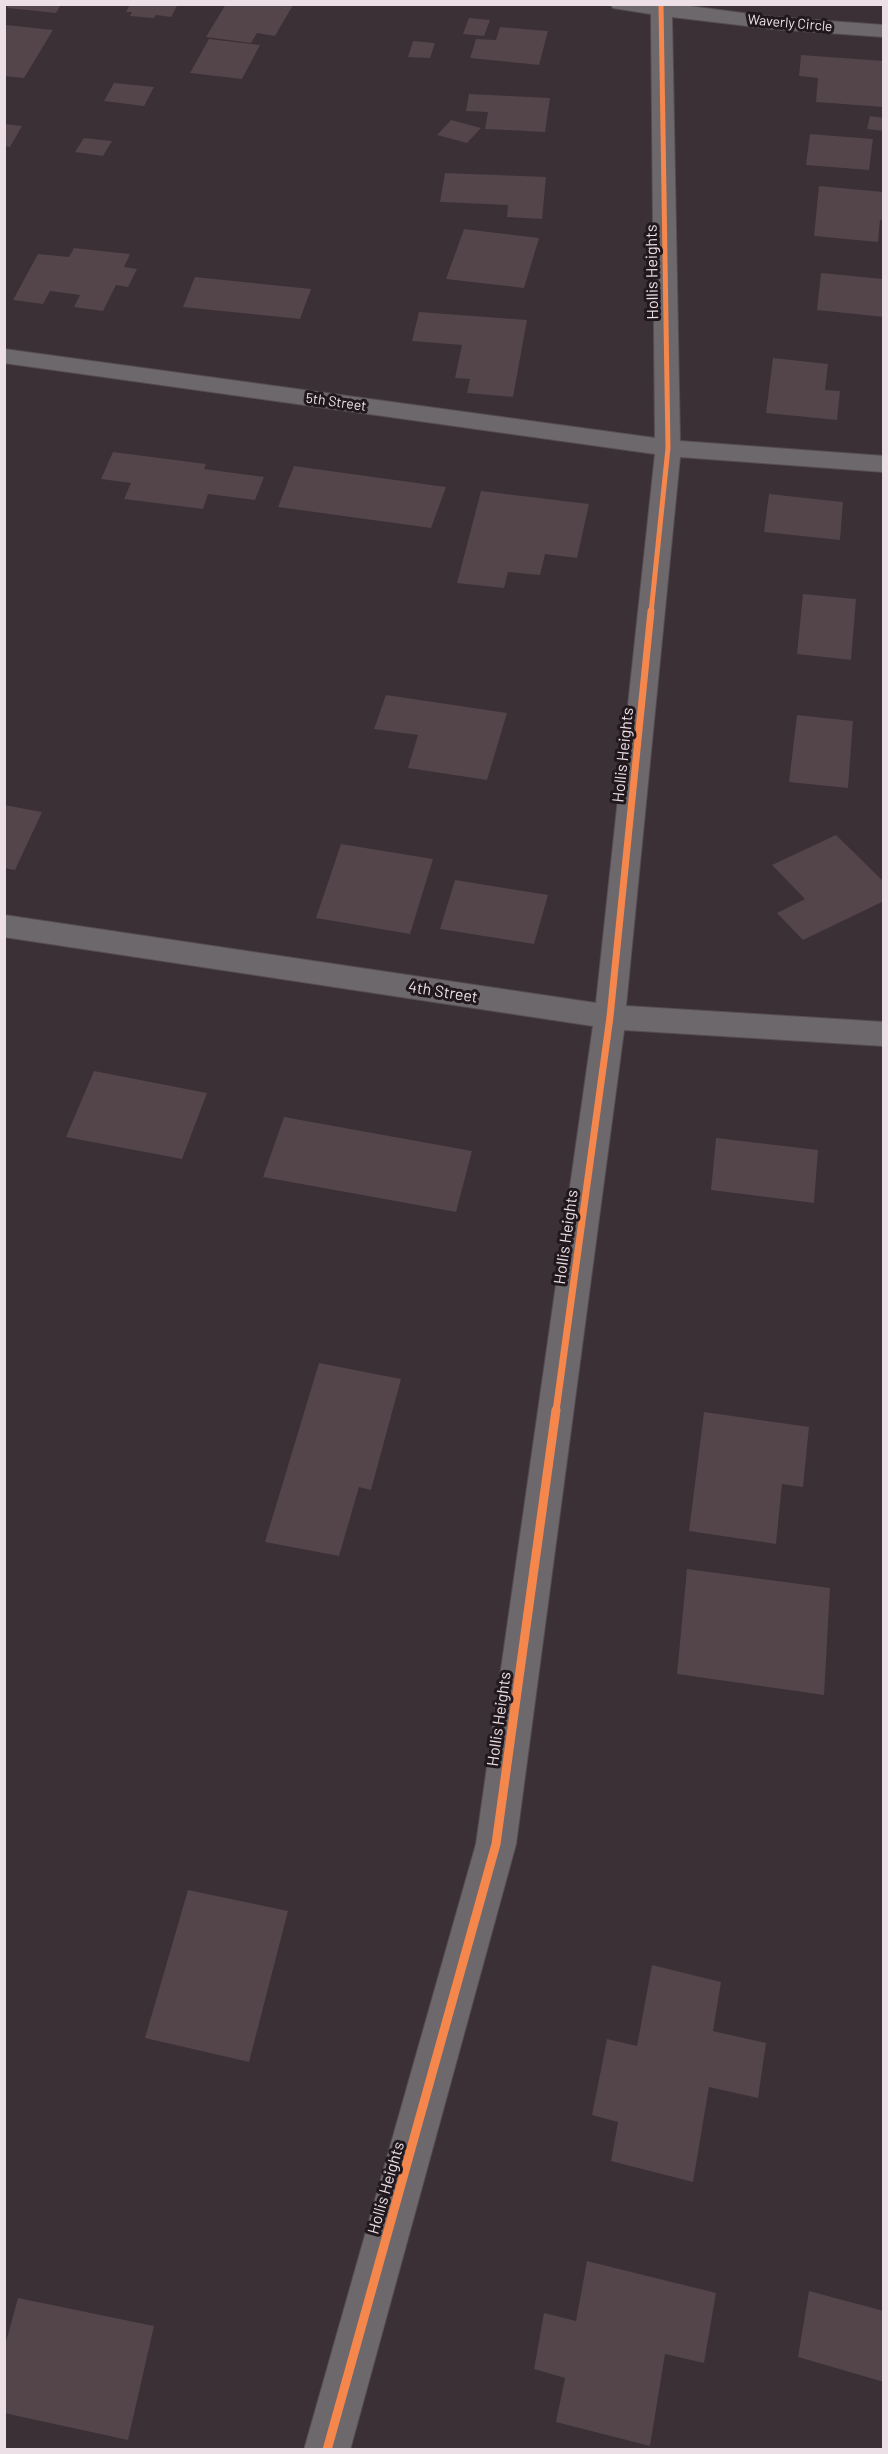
<!DOCTYPE html>
<style>
body{margin:0}
#map{position:relative;width:888px;height:2454px;overflow:hidden;background:#3b3036;font-family:Barlow,sans-serif}
canvas{display:block}
.frame{position:absolute;inset:0;border:6px solid #ecdfe6;pointer-events:none}
</style>
<div id="map">
<canvas width="888" height="2454"></canvas>
<div class="frame"></div>
</div>
<script>
const g = document.querySelector('canvas').getContext('2d');
g.lineJoin = 'round';
function paint(path, color) { g.fillStyle = color; g.fill(path, 'evenodd'); }
function stroke(path, color, width, dash) { g.strokeStyle = color; g.lineWidth = width; g.lineCap = dash ? 'butt' : 'round'; g.setLineDash(dash || []); g.stroke(path); }
function drawText(font, color, halo, rows, align = 'center') {
  g.font = font + ' Barlow,sans-serif'; g.lineWidth = 6; g.setLineDash([]); g.textBaseline = 'middle'; g.strokeStyle = halo; g.fillStyle = color; for (const [text, x, y, turn = 0] of rows) {
    g.save(); g.translate(x, y); g.rotate((+turn || 0) * Math.PI / 180); g.textAlign = isNaN(turn) ? turn : align; if (halo) g.strokeText(text, 0, 0); g.fillText(text, 0, 0); g.restore();
  }
}
paint(new Path2D(`
 M9 4H61L56 13 7 8Z
 M130 4H178L171 17 156 15 154 18 130 16 132 12H126Z
 M226 4H286L293 5 275 36 257 33 251 43 206 37Z
 M469 18 490 20 484 36 463 34Z
 M6 25 53 30 24 78 4 76Z
 M500 27 548 31 539 65 470 58 476 39 496 40Z
 M209 39 260 45 242 79 190 73Z
 M413 41 435 43 430 58 408 57Z
 M801 55 884 61V107L816 102 818 78 799 76Z
 M114 83 154 87 144 106 104 101Z
 M469 94 550 98 545 132 485 129 488 112 466 111Z
 M870 116 884 118V131L867 129Z
 M451 120 481 128 467 143 437 135Z
 M5 124 22 126 10 147 5 146Z
 M810 134 873 139 869 170 806 165Z
 M84 138 112 141 103 156 75 152Z
 M445 173 546 177 542 219 507 217 508 205 440 202Z
 M819 186 884 192V220H880L878 242 814 236Z
 M464 229 539 238 524 288 446 279Z
 M74 248 130 254 124 267 137 269 128 287 116 285 103 311 74 307 80 295 50 291 43 304 13 300 38 254 69 257Z
 M821 273 884 279V317L817 310Z
 M195 277 311 289 300 319 183 307Z
 M419 312 527 320 513 397 467 393 470 379 455 378 462 345 412 341Z
 M773 358 828 364 825 390 840 391 837 420 766 413Z
 M113 452 206 464 204 469 264 477 255 500 208 494 203 509 124 499 131 483 101 479Z
 M294 466 446 487 431 528 278 507Z
 M481 491 589 504 577 558 545 554 540 575 508 572 504 588 457 583Z
 M769 494 843 502 840 540 764 532Z
 M803 594 856 599 851 660 797 654Z
 M386 695 507 713 487 780 408 768 418 735 374 729Z
 M797 715 853 721 848 788 789 782Z
 M4 805 42 812 15 870 4 868Z
 M836 835 884 882V901L803 940 777 913 805 899 772 865Z
 M341 844 433 859 410 934 316 918Z
 M455 880 548 895 534 944 440 929Z
 M94 1071 207 1093 182 1159 66 1137Z
 M284 1117 472 1151 456 1212 263 1177Z
 M716 1138 818 1150 814 1203 711 1190Z
 M319 1363 401 1379 371 1490 359 1487 339 1556 265 1542Z
 M704 1412 809 1427 803 1487 782 1484 776 1544 689 1531Z
 M687 1569 830 1588 824 1695 677 1674Z
 M188 1890 288 1911 249 2062 145 2038Z
 M652 1965 721 1982 713 2031 766 2043 758 2098 709 2087 693 2182 611 2161 618 2122 592 2115 607 2039 637 2046Z
 M587 2261 716 2293 704 2363 665 2354 650 2446 556 2422 565 2378 534 2369 544 2313 576 2321Z
 M809 2291 884 2311V2382L798 2357Z
 M18 2298 154 2326 128 2440 4 2413V2349Z`), '#534549');
const minor = new Path2D(`
 M610 4H674L773 17 884 25V37L773 29 672 17 680 441 884 456V472L680 457 626 1006 884 1022V1046L624 1030 516 1844 350 2450H304L476 1844 593 1026 4 937V915L596 1003 655 454 4 363V349L655 438 651 14 613 8Z`);
stroke(minor, '#564d52', 2);
paint(minor, '#6d686c');
stroke(new Path2D(`
 M651 613 668 448 661 4`), '#f5874c', 5);
stroke(new Path2D(`
 M556 1411 610 1017 651 611`), '#f5874c', 7);
stroke(new Path2D(`
 M327 2450 496 1844 556 1410`), '#f5874c', 9);
drawText('14px', '#ecdfe6', '#20181c', [
 ["Waverly Circle",790,23,5],
 ["5th Street",336,402,8]
]);
drawText('16px', '#ecdfe6', '#20181c', [
 ["Hollis Heights",652,272,-91],
 ["Hollis Heights",623,755,-84],
 ["4th Street",443,992,9],
 ["Hollis Heights",566,1237,-82],
 ["Hollis Heights",499,1719,-82],
 ["Hollis Heights",386,2188,-74]
]);
</script>
